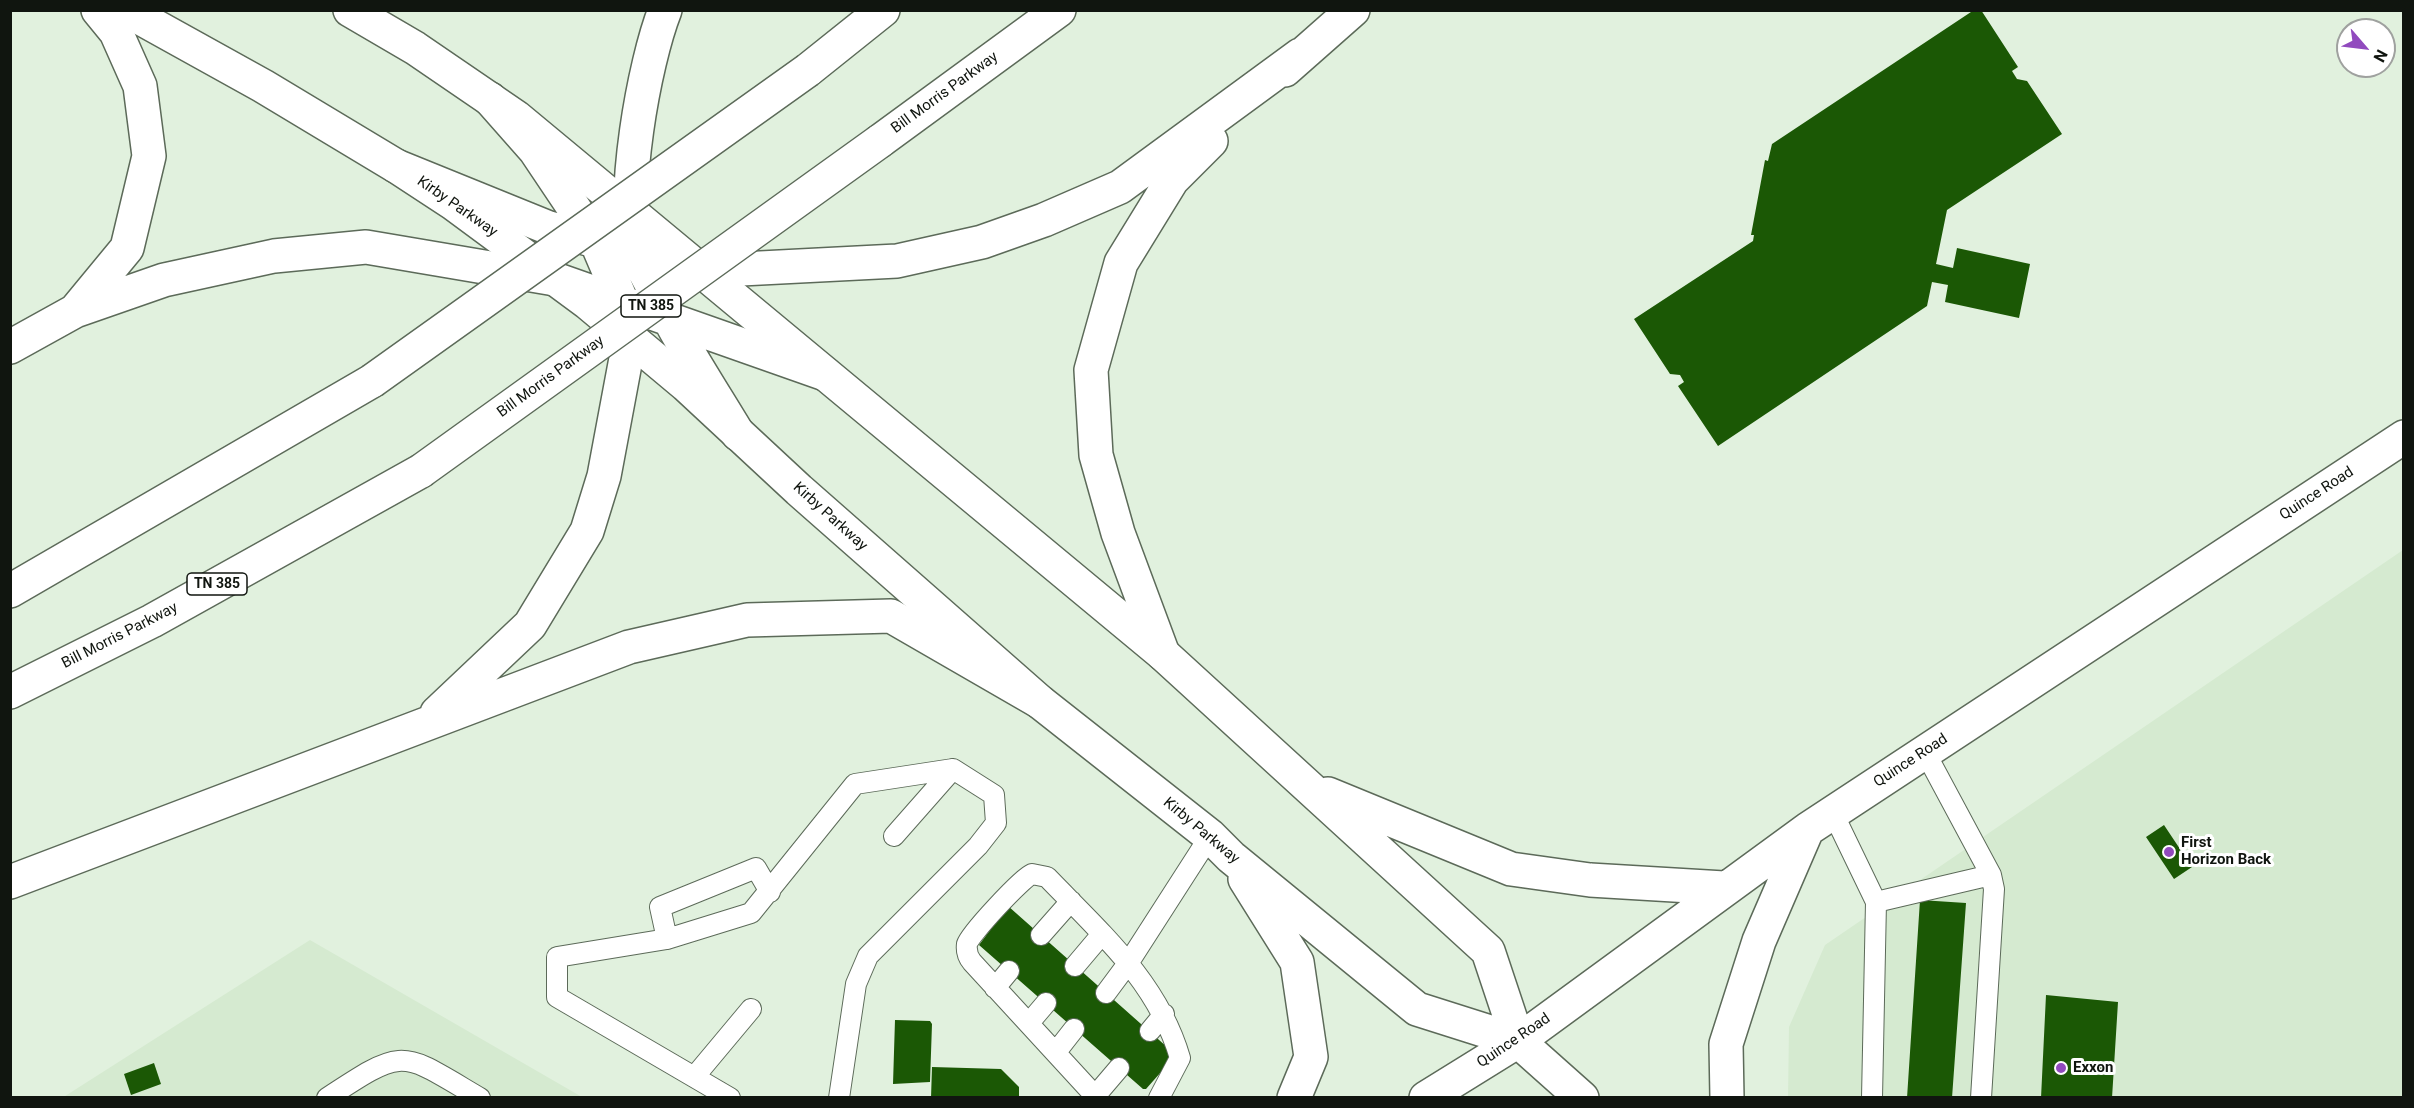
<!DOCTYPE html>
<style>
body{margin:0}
#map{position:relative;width:2414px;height:1108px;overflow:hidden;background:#e1f1de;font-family:Roboto,sans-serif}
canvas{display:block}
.frame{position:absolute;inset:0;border:12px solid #10150f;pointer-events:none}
.north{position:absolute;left:2336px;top:18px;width:60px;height:60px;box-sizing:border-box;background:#fff;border:2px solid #9fa19f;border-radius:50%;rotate:118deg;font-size:16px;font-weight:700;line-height:24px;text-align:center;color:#10150f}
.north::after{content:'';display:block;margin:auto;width:21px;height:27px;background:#914abe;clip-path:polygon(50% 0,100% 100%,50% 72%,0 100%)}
</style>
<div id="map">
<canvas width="2414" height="1108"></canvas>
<div class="frame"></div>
<div class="north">N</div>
</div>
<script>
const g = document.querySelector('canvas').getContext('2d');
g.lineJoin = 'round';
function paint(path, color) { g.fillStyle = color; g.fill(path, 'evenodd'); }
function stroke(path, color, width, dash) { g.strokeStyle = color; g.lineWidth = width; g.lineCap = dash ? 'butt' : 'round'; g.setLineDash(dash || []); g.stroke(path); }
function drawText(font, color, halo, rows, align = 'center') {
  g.font = font + ' Roboto,sans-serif'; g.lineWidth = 6; g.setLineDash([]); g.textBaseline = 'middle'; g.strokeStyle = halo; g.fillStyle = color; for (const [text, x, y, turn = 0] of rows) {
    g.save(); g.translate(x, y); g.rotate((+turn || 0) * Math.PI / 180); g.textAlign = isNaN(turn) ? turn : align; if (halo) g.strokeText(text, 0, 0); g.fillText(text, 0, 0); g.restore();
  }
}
paint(new Path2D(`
 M2403 550V1097L1788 1098 1789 1027 1825 945Z
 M310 940 582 1097 62 1098Z`), '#d5ead0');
paint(new Path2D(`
 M1974 10H1981L2018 67 2012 71 2017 79 2027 81 2062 134 1947 210 1936 264 1953 268 1957 248 2030 264 2019 318 1945 302 1948 285 1932 282 1927 306 1718 446 1678 386 1684 382 1680 375 1670 374 1634 319 1753 241 1754 235H1751L1765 160 1768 161 1772 144Z
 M2164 825 2192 867 2174 879 2146 837Z
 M1920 900 1966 903 1952 1098H1907Z
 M1008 906 1176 1055 1146 1089H1143L979 945Z
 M2046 995 2118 1002 2112 1098H2041Z
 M895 1020 930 1021 932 1024 930 1082 893 1084Z
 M154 1063 161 1084 131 1095 124 1074Z
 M932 1067 1001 1069 1019 1087V1098H931Z`), '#1b5805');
const lane = new Path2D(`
 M1925 752 1991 875 1994 889 1981 1098
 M1833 813 1876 902 1872 1098
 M894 836 953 769
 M1876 902 1991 875
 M1041 935 1071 901
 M667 939 660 907 756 868 770 892
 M1075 966 1102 934
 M995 988 1009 971
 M1106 993 1129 962 1210 836
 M1029 1023 1046 1003
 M1150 1031 1164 1014
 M1056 1052 1074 1029
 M695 1076 751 1009
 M1096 1095 1119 1068
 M327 1098C406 1046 400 1051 480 1098
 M730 1098 557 997V957L667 939 751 913 855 784 953 769 994 795 996 823 978 846 868 956 856 984 839 1098
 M1097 1098 972 962C968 957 966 951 967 944 970 934 1022 878 1032 874L1047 877C1100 932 1158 982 1180 1058L1159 1098`);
const secondary = new Path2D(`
 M126 10 263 86 396 166 454 204 588 303 686 385 799 490 1040 702 1210 836 1231 857 1417 1009 1518 1041 1582 1098
 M350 10 415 48 516 117 1163 654 1488 951 1518 1041
 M1328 794 1511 869 1590 880 1724 888
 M1245 879 1297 962 1311 1057 1294 1098
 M1426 1098 1518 1041 1808 829 2404 437
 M1727 1098 1726 1044 1759 941 1807 830`);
const highway = new Path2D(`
 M665 10C644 63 620 198 636 252 640 264 648 277 654 289 678 339 709 386 738 434
 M808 70 883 10
 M1285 70 1353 10
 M880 141 1059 10
 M396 166 549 228 702 271 897 261 982 242 1044 220 1120 187 1300 55
 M75 311 127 248 149 156 140 86 116 32 98 10
 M10 347 75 311 164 280 274 256 366 247 555 279 825 374
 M10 591 372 381
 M1163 654 1118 533 1096 455 1091 370 1121 263 1172 180 1211 141
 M10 692 152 621 421 471
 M437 713 530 625 587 531 604 476 630 337 622 302 596 241 535 150 490 99
 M10 882 629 647 747 620 891 616 1040 702`);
stroke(lane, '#5c6a59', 22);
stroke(secondary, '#5c6a59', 36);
stroke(highway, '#5c6a59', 36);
stroke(lane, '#fff', 20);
stroke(secondary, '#fff', 33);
stroke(highway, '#fff', 33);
const highwayBridge = new Path2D(`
 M372 381 808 70
 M421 471 880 141`);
stroke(highwayBridge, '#5c6a59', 36, []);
stroke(highwayBridge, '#fff', 33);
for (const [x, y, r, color] of [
 [2169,852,6,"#914abe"],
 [2061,1068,6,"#914abe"]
]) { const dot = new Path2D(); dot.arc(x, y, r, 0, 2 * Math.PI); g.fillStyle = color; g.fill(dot); stroke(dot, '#fff', 2); }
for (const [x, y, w] of [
 [651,306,60],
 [217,584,60]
]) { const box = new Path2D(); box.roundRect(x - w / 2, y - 11, w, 22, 4.5); g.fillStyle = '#fff'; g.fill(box); stroke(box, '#10150f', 1.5); }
drawText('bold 14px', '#10150f', null, [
 ["TN 385",651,306],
 ["TN 385",217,584]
]);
drawText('15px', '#10150f', '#fff', [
 ["Bill Morris Parkway",945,93,-36],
 ["Kirby Parkway",457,207,35],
 ["Bill Morris Parkway",551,377,-36],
 ["Quince Road",2317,494,-33],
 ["Kirby Parkway",830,517,42],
 ["Bill Morris Parkway",120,636,-27],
 ["Quince Road",1911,761,-33],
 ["Kirby Parkway",1201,831,40],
 ["Quince Road",1514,1041,-34]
]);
drawText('bold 15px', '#10150f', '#fff', [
 ["First",2181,843],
 ["Horizon Back",2181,860],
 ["Exxon",2073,1068]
], 'left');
</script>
